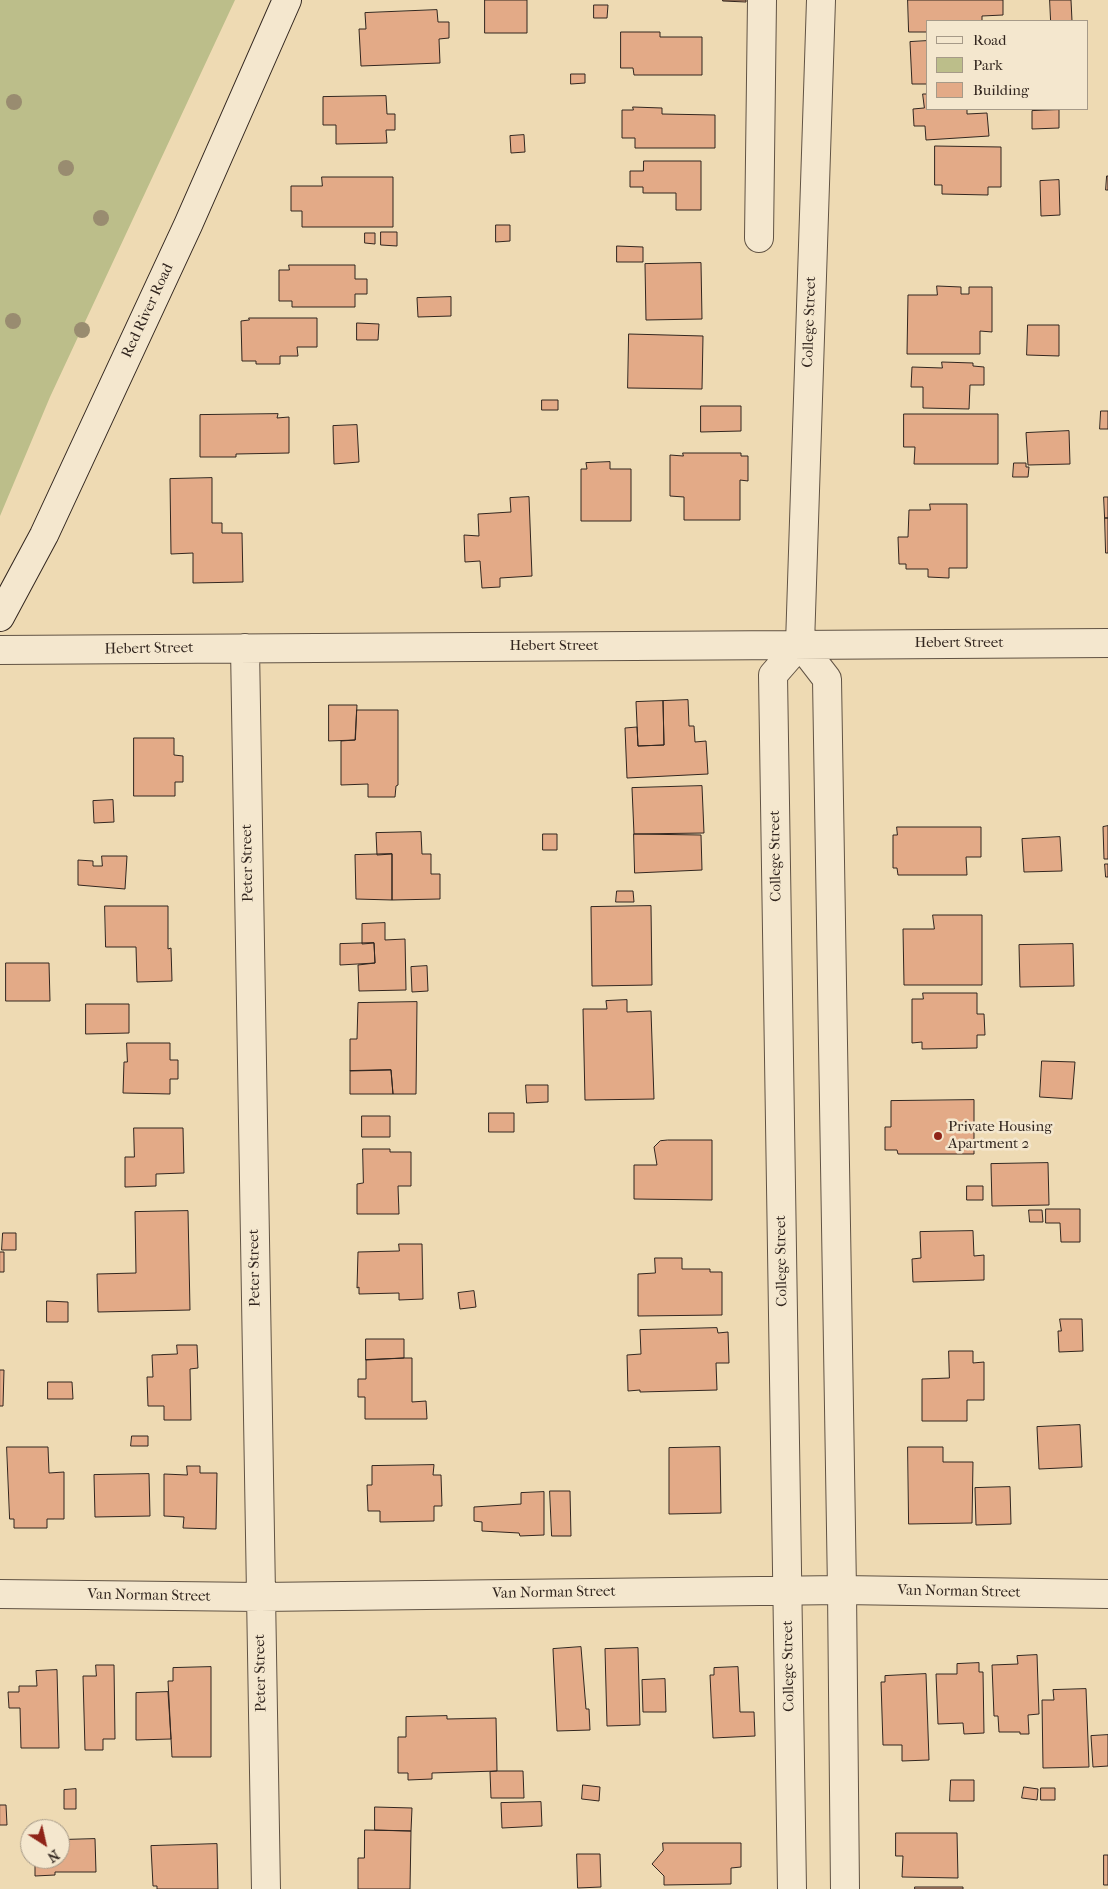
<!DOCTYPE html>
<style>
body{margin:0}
#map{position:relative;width:1108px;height:1889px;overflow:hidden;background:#eedab3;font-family:"IM FELL French Canon",serif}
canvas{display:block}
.legend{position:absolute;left:926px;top:20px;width:162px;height:90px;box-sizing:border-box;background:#f4e7ce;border:1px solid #a69a88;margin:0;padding:6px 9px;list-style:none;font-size:15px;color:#32261f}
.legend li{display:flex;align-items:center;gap:10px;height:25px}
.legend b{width:25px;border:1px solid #a69a88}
.north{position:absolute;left:20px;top:1819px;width:50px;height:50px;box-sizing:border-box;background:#f4e7ce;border:1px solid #a69a88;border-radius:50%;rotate:145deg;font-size:14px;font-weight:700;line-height:20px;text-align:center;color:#32261f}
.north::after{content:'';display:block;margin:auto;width:18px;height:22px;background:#8f2418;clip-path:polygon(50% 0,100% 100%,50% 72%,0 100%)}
</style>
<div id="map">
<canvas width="1108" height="1889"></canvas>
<ul class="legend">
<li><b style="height:6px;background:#f4e7ce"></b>Road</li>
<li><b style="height:14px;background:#bcbe8a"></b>Park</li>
<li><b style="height:14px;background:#e3aa87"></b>Building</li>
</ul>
<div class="north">N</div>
</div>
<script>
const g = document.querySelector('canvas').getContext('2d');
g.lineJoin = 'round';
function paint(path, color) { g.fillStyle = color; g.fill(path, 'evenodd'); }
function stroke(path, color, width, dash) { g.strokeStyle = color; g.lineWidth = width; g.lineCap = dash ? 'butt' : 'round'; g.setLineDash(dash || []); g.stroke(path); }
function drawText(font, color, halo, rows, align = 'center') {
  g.font = font + ' "IM FELL French Canon",serif'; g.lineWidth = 5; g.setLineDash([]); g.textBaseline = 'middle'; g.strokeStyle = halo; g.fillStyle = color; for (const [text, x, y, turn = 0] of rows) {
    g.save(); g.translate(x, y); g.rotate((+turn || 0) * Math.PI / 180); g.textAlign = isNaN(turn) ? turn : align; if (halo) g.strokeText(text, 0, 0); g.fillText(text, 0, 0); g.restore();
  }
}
paint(new Path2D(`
 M0 0H235L50 397 0 516Z`), '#bcbe8a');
const building = new Path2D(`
 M485 0H527V33H485Z
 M723 0H746V2L723 1Z
 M908 0H1003V15L982 16V21H927V32H909Z
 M1050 0H1071L1072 21H1051Z
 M594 5H608L607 18H594Z
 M437 10 438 22H449V38L439 39 440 63 361 66 359 29H366L365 13Z
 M621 32H660V37H702V75H634L633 68H621Z
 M927 41V84H912L910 42Z
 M571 74H585V83L571 84Z
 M923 94H927V109H967V114L987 113 989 136 926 140 925 126H914L913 109 924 108Z
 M386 96 387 114H395V130H386L387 143 336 144V125H323V97Z
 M633 107 662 108V114L715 115V148H635V138H622V110H633Z
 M1059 110V128L1032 129V111Z
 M524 135 525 152 511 153 510 136Z
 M935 146 1001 147V187H988V195L942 194V185H935Z
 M644 161H701V210H676V193H643V187H630V171H643Z
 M1107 176H1108V190H1106Z
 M322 177H393V227H302V211H291V186H322Z
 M1059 180 1060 215 1041 216 1040 181Z
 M496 225H510V241L496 242Z
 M381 232H397V246L381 245Z
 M365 233H375V244L365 243Z
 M617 246 643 247V262H617Z
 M701 263 702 319 646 320 645 264Z
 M289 265H355V279H367V294H355V307H292V301H279V270H289Z
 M937 286 961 287V294H969V287H992V332L980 331V354H907L908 295H937Z
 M451 297V316L418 317 417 298Z
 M249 318H317V347H297L298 356H280V364H256V361H242L241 321 249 320Z
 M357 323 379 324 378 340H357Z
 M1028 325H1059V356L1027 355Z
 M629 334 703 336 702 389 628 388Z
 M942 362 973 363V366L984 367V385H970L969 409 923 408V387H911L912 367 942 368Z
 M542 400H558V410H542Z
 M701 406H741V431L701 432Z
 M1101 411H1108V429H1100Z
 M278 414 277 418 289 417V453L236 454V457H200V415Z
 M904 414H998V464H914L915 447H904Z
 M357 425 359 462 334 464 333 426Z
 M1069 431 1070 464 1028 465 1026 433Z
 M683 453H741V456H748V481L740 480V520H684V497L670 496V455L683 456Z
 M610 462V469H631V521H581V469H587L586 463Z
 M1014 463H1026V467H1029L1028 477H1013Z
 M212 478V523H222V533H242L243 582 193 583V553L171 554 170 479Z
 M529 497 532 576 500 578V587L482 588 480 561 465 562 464 535 479 536 478 514 511 512 510 498Z
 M1104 497H1108V518H1105Z
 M930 504H967V568H949V578L928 577V569H906V564H899L898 537H908L909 510H930Z
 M1105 518H1108V553H1106Z
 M688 700 689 726H694L695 742 706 741 708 774 627 778 625 728 637 727 638 746 664 745 663 701Z
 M663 701 664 745 638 746 636 702Z
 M329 705H357L355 740 329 741Z
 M357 710H398V785L396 786 395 797H368V784L341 785V741L355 740Z
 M134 738H174V755L183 756V782H175V796H134Z
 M702 786 704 833 634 834 632 788Z
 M113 800 114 822 94 823 93 801Z
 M1108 826V859H1104L1103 827Z
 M897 827H981V857H966L967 875H898L897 868H893V835H897Z
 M421 832 422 854H431V874H440V899L392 900V854L377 855 376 833Z
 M543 834H557V850H543Z
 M634 834 701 835 702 870 635 873Z
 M1060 837 1062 871 1024 872 1022 839Z
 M392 854V900L356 899 355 855Z
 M102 856H127L125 889 78 885V860L93 861V866H102Z
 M1105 864H1108V877H1106Z
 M617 891H633L634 902H616Z
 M105 906H168V949L171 948 172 981 137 982 136 947H106Z
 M651 906 652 985 592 986 591 907Z
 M933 915H982V985H904L903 929H934Z
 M385 923V940L405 939 406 990 359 991 358 965 375 963 374 943 362 944V924Z
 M374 943 375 963 340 965V944Z
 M1073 944 1074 986 1020 987 1019 945Z
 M6 963H49L50 1001H6Z
 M427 966 428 991 412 992 411 967Z
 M923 993H977V1014H984L985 1035H977V1048L922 1049V1042L912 1043V999H923Z
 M627 1000V1012L651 1011 654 1099 585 1100 583 1009H607L606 1001Z
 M417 1002 416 1094H393L391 1070 350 1071V1039H357L358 1003Z
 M86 1004H129V1033L86 1034Z
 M127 1043H170V1060H178V1079H170V1094L123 1093 124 1062H127Z
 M1042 1061 1075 1062 1072 1099 1040 1097Z
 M391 1070 393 1094H350V1071Z
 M526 1085H548V1102L527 1103Z
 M974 1100V1154H898L897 1150H885V1127H891V1101Z
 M489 1113H514V1132H489Z
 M362 1116H390V1137H362Z
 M134 1128H183L184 1173 156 1174V1186L125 1187V1157H134Z
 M668 1140H712V1200L634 1199V1165H657L654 1147 660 1141Z
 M363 1149H390V1152H411V1186H398L399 1214H357V1184L363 1183Z
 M1048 1163 1049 1205 992 1206 991 1164Z
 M967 1186H983V1200H967Z
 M1046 1209H1080V1242H1061L1060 1223H1046Z
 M1029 1210H1042L1043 1222H1030Z
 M188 1211 190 1310 98 1312 97 1274 136 1273 135 1212Z
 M973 1231 974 1256 984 1255V1280L913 1282 912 1259 921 1258 920 1232Z
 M3 1233H16V1250H2Z
 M399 1244H422L423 1299 399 1300V1293L359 1294V1287L357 1288 358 1252 399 1251Z
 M0 1252H4V1272H0Z
 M655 1258H682V1269H710V1272H722V1315L638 1316V1274L655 1273Z
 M474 1291 476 1307 460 1309 458 1293Z
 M47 1301 68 1302V1322H47Z
 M1060 1319H1082L1083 1351 1059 1352 1058 1331H1061Z
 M717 1328 718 1333 728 1332 729 1363H716L717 1390 640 1392V1390L628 1391 627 1355 641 1354 640 1330Z
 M366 1339H404V1358L366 1360Z
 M177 1345H197L198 1368 190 1369 191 1420H164V1406H148L147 1377H153L152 1355 177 1354Z
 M949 1351H973V1363L984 1362V1400H967V1421H922V1379L949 1378Z
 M404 1358H412V1402L426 1401 427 1419H365V1397H358V1379H366V1360Z
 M0 1370H4L3 1406H0Z
 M48 1382H72L73 1399H48Z
 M1080 1425 1082 1467 1039 1469 1037 1427Z
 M132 1436H148V1446H131Z
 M7 1447H48L49 1473 64 1472V1519H47V1528H14V1519H10Z
 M720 1447 721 1513 669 1514V1448Z
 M908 1447H943V1462H973L972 1523 909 1524Z
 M434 1465 433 1475H441L442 1506H434V1521L380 1522V1511H368L367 1485H372V1466Z
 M187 1466H200V1473H217L216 1529 183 1528 184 1517 164 1516V1474L187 1475Z
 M149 1474 150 1516 95 1517 94 1475Z
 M1010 1487 1011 1524 976 1525 975 1488Z
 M550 1491H570L571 1536H552Z
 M544 1492V1535L520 1536 519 1533 482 1531V1522L474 1521V1507L521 1504V1493Z
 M581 1647 586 1709H589L590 1730 557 1731 553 1649Z
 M638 1648 640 1725 607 1726 605 1649Z
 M1037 1655 1039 1714 1028 1715 1029 1734H1020V1732H999L998 1716H994L992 1665 1018 1664 1017 1656Z
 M979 1663V1672H983L984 1733 964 1734 963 1723 938 1724 936 1674H957V1664Z
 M96 1665H114L115 1739H103V1750H85L83 1676H96Z
 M211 1667V1757H172L168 1681H173V1668Z
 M738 1667 740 1712H754L755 1736 713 1738 710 1675H714V1668Z
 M57 1670 59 1748H21L20 1708H9L8 1692H19V1686H37L36 1671Z
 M926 1674 929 1760 902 1761V1745H883L881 1682H885V1676Z
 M665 1679 666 1712H643L642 1680Z
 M1086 1689 1089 1767 1043 1768 1042 1700H1054L1053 1690Z
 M168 1692 171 1739 136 1740V1693Z
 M447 1716V1719L496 1718 497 1771 432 1773V1779L408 1780V1773H398V1737H406V1717Z
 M1108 1735V1766L1093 1767 1091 1736Z
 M497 1771H523L524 1798H491L490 1772Z
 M951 1780H974V1801H950Z
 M583 1785 600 1787 599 1801 582 1799Z
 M1024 1787 1038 1789 1037 1800 1022 1798Z
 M1041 1788H1055V1800H1041Z
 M76 1789V1809H64V1790Z
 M541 1802 542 1826 502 1828 501 1803Z
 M0 1805H6L7 1825H0Z
 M375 1807 412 1808 411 1831 375 1830Z
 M365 1830 411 1831 410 1889H358V1858H364Z
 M896 1833H957L958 1878 902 1877 903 1856H896Z
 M95 1839 96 1872H55V1875L35 1876V1859H60V1840Z
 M663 1843H741V1867L731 1868V1884L664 1885V1876L652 1864 663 1851Z
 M217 1844 218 1889H157V1886H153L151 1846Z
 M577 1854H600L601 1887 578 1888Z
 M1104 1855H1108V1885H1104Z
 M915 1887H963V1889H915Z`);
paint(building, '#e3aa87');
stroke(building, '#32261f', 1);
const street = new Path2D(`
 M759 238 762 0
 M800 644 827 679 842 1590 845 1889
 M245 648 266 1889
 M0 650 1108 643
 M0 1594 260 1597 842 1590 1108 1594
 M792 1889 773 675 800 644 821 0`);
const secondary = new Path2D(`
 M0 617 44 535 188 225 287 0`);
stroke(street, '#615344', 30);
stroke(secondary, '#32261f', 30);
stroke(street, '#f4e7ce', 28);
stroke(secondary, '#f4e7ce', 28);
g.fillStyle = '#998c70';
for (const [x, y] of [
 [14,102],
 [66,168],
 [101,218],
 [13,321],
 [82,330]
]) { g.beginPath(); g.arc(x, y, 8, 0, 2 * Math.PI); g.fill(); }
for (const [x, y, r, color] of [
 [938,1136,5,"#8f2418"]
]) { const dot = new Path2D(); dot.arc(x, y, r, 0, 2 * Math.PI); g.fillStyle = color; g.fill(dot); stroke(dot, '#f4e7ce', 2); }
drawText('15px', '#32261f', '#f4e7ce', [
 ["Red River Road",148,311,-65],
 ["College Street",810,322,-88],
 ["Hebert Street",959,643],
 ["Hebert Street",554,646],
 ["Hebert Street",149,649,-1],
 ["College Street",776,856,-91],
 ["Peter Street",248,863,-91],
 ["College Street",782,1261,-91],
 ["Peter Street",255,1268,-91],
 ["Van Norman Street",959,1592,1],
 ["Van Norman Street",554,1593,-1],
 ["Van Norman Street",149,1596,1],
 ["College Street",789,1666,-91],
 ["Peter Street",261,1673,-91]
]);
drawText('15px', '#32261f', '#f4e7ce', [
 ["Private Housing",948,1127],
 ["Apartment 2",948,1144]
], 'left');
</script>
